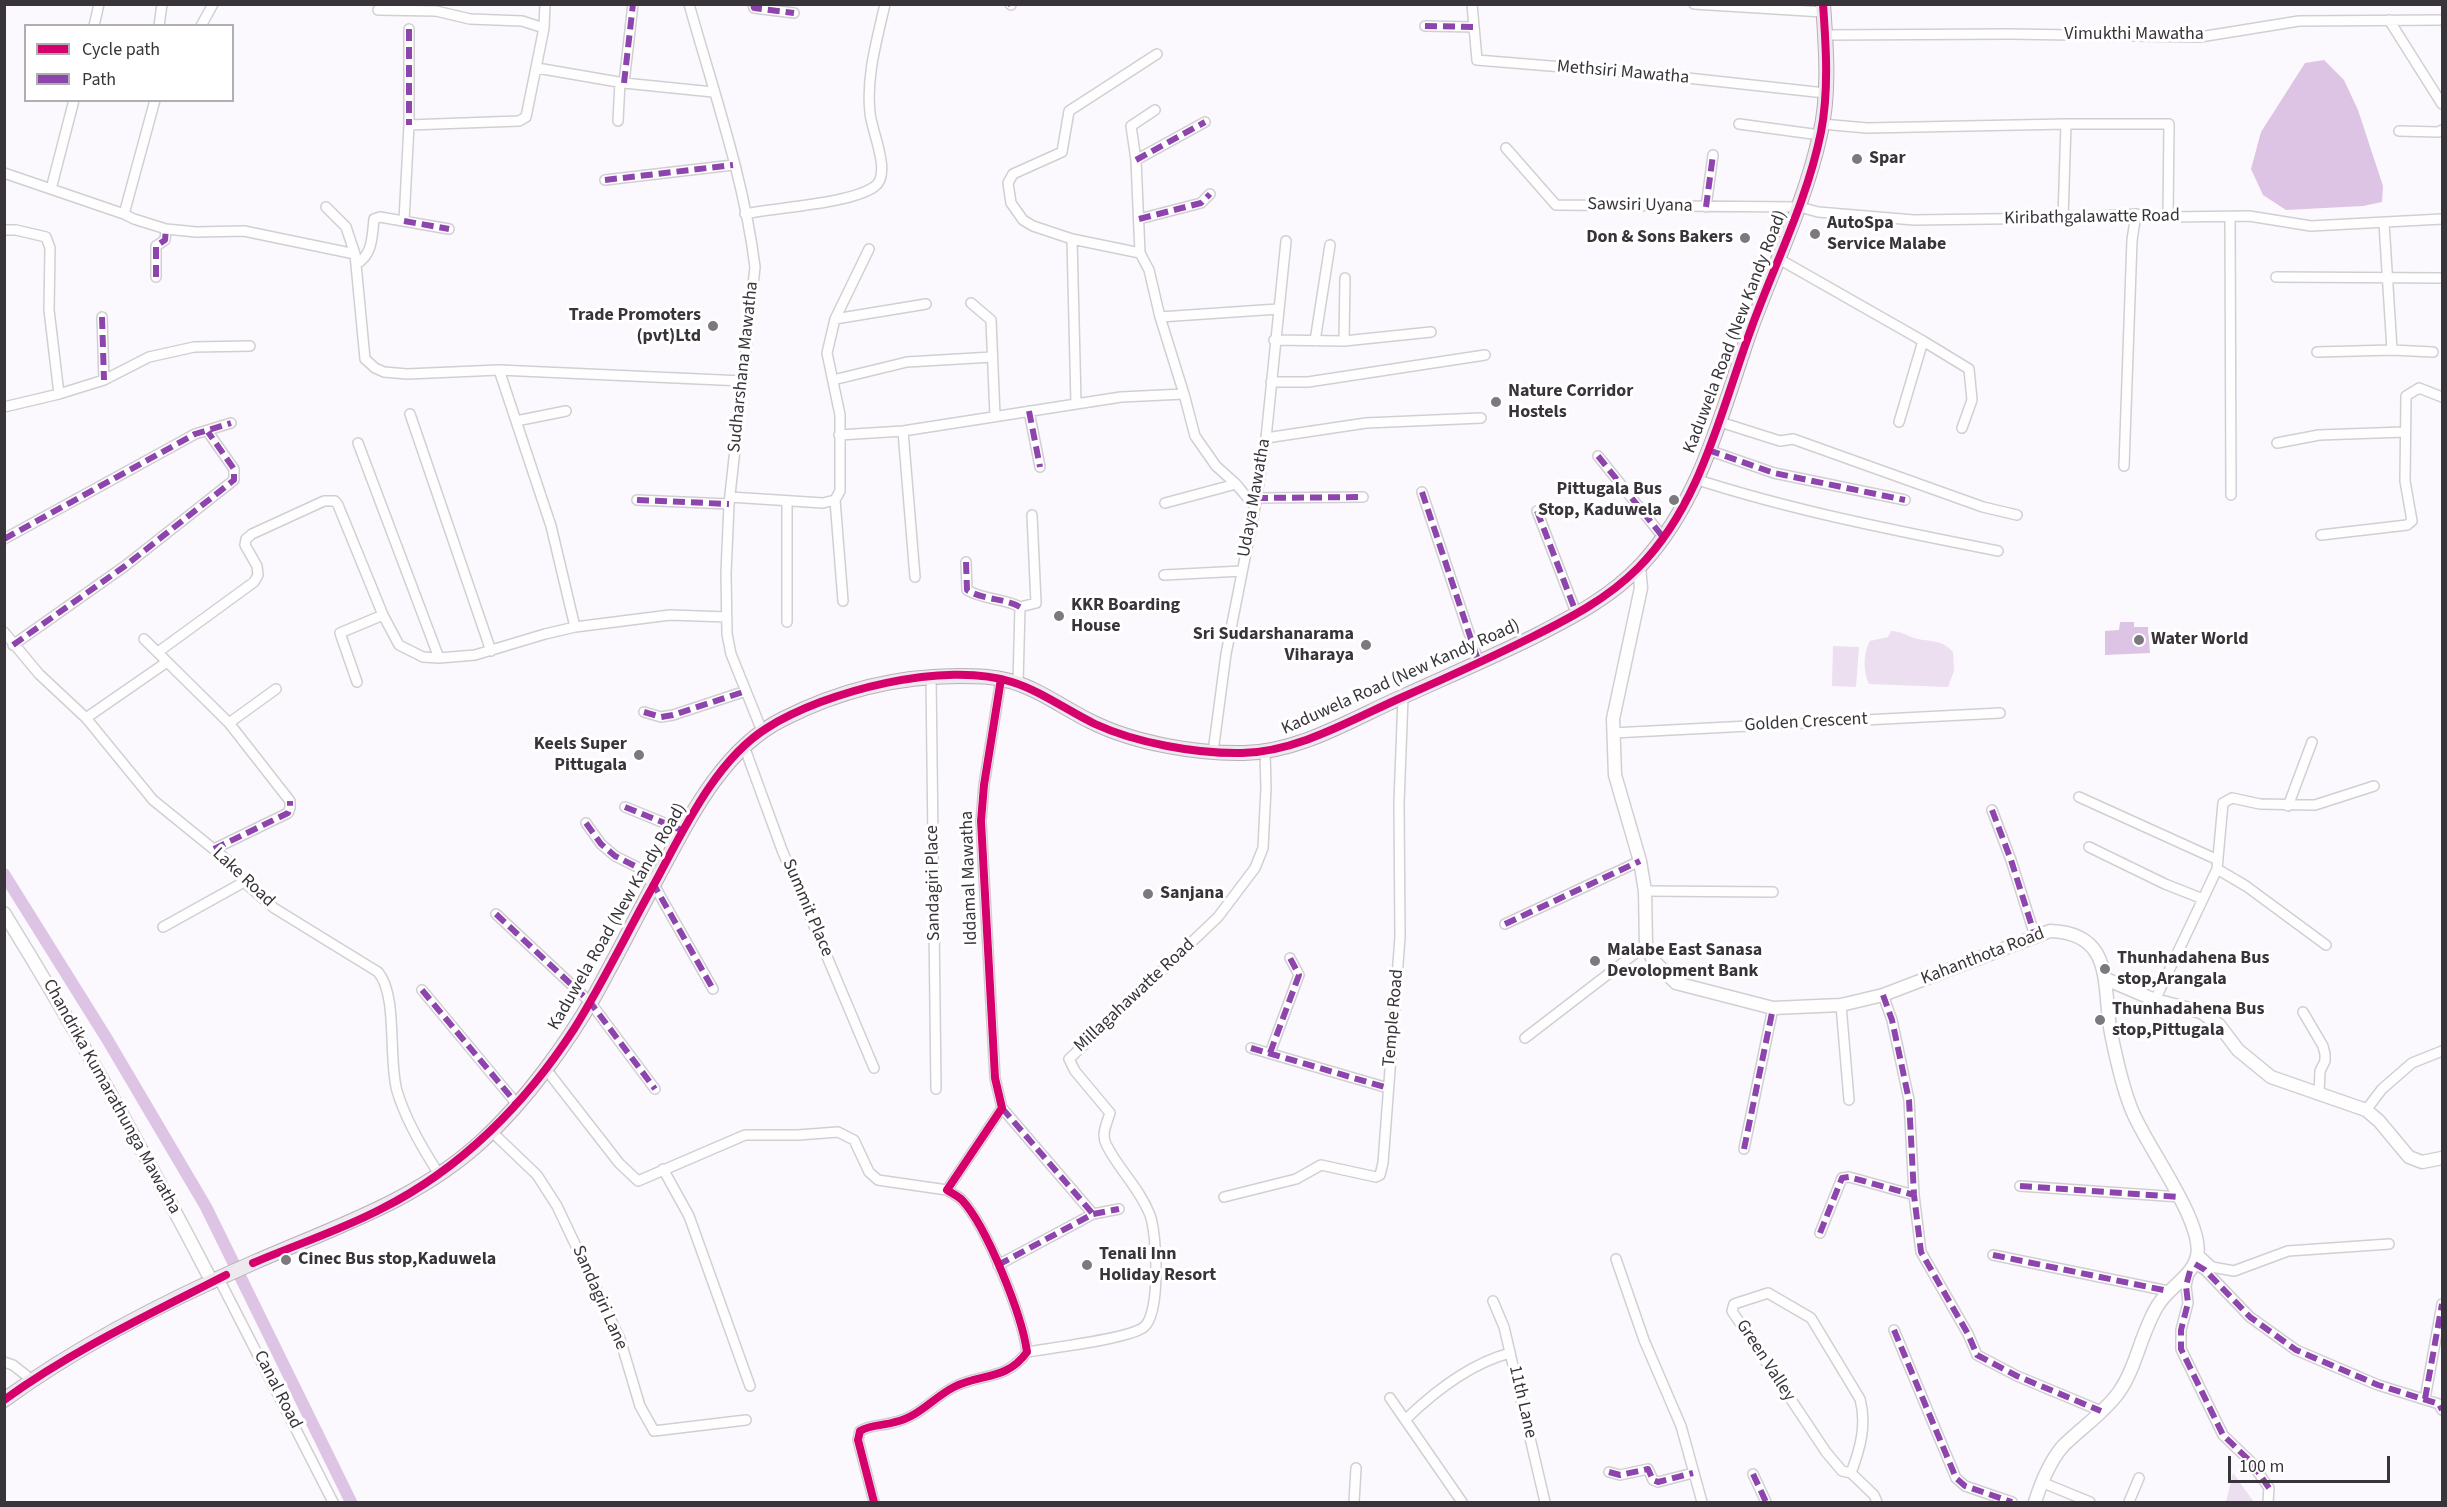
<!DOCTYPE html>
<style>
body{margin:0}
#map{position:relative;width:2447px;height:1507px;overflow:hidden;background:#fbf9fd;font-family:"Source Sans 3",sans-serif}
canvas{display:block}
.frame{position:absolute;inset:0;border:6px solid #383439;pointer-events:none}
.legend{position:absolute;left:24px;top:24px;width:210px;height:78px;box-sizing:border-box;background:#fff;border:2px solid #afaeb0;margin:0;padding:8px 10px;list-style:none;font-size:18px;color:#383439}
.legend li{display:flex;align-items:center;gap:12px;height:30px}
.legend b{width:30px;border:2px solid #afaeb0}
.scale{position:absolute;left:2228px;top:1456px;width:162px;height:27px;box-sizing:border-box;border:3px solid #383439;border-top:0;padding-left:8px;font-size:18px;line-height:21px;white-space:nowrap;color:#383439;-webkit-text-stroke:4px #fff;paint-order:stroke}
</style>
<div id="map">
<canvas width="2447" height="1507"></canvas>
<div class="frame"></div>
<ul class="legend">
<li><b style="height:8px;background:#d6006c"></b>Cycle path</li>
<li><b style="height:8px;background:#8e44ad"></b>Path</li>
</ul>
<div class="scale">100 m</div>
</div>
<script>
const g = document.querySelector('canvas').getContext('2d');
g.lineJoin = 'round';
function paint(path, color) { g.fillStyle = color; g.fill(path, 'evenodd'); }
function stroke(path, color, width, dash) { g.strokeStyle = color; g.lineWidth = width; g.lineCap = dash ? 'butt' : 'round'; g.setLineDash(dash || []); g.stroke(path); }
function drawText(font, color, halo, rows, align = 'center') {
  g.font = font + ' "Source Sans 3",sans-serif'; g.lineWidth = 6; g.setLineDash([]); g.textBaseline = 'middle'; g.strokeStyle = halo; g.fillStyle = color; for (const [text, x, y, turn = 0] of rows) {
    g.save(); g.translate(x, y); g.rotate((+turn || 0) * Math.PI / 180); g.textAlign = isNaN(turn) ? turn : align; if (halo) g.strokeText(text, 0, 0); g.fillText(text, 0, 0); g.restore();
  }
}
paint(new Path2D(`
 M1891 631C1902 631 1908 637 1918 639 1933 642 1942 640 1953 652L1954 671 1948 687 1869 684C1863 672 1863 653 1870 641L1888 637Z
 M1833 646 1859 647 1856 687 1832 686Z
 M2233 1473 2254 1502H2226Z`), '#ecdff0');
paint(new Path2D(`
 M2324 60 2344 80 2358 110 2383 186 2382 202 2363 206 2286 210 2263 195 2251 169 2261 132 2305 63Z
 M2120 622H2134V627H2148L2150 653 2105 655V631L2119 630Z`), '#ddc4e4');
stroke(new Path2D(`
 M4 874 107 1039 206 1207 351 1502`), '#ddc4e4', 12);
const street = new Path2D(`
 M689 4C713 90 744 178 755 267L729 504 726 573 727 634 731 654 762 731
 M753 4 754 8 794 13
 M1010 4 1011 5
 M1472 4 1477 60 1660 75 1825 93
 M1694 4 1823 12
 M378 10 436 11 470 19 522 21 544 28
 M2389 20 2442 104
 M94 26 99 4
 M159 26 162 4
 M201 26 213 4
 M1425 26 1474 27
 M1825 35 2009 34 2200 37 2299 21 2442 20
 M537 68 624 83 713 92
 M624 83 633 4
 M1155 110 1131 126 1136 160 1140 253 1149 270 1160 317 1184 394 1195 436 1216 466 1236 484 1255 507
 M618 121 620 82
 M1739 124 1820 135
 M1822 124 1867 128 2066 124 2063 218
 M2066 124H2169L2168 217
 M409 125 519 121 526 117 544 28 545 4
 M2399 131 2438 132 2442 130
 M1506 148 1556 205 1800 207 1818 212 1914 220 2063 218 2136 214 2168 217 2249 216 2311 226 2442 219
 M1136 160 1205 122
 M4 173 124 214 134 219 166 229 196 232 244 231 355 254
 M605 180 733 165
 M51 189 74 100
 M326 207 346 227 355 254 365 359 375 368 384 372 407 374 499 370 743 381
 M1706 207 1713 155
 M124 214 155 100
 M745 214C778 207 849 204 874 187 893 175 871 130 870 113 866 76 877 40 885 4
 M2230 217 2231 495
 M1139 219 1201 203 1210 194
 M404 221 409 125V29
 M2384 223 2392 350
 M4 230H16L46 237 50 248 49 310 59 394
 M1072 239 1076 403
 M1140 253 1072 239 1033 226 1023 220 1011 203 1008 183 1013 174 1062 152 1069 111 1157 54
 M1779 259 1923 341 1969 369 1972 400 1962 428
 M356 264C373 255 372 236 374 219L380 217 449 229
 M156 277V246L165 240 166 229
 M2276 277 2440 278
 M971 303 991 320 995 416
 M102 317 104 380
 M1160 317 1278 309
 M835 319 926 304
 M1274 340 1344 341 1431 332
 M1315 341 1330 245
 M1344 341 1345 278
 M2317 352 2392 350 2433 352
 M499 370 551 526 575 627
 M833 380 907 362 992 357
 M1271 382H1308L1485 355
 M4 407 59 394 104 380 149 357 194 347 250 346
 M1029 411 1040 467
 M410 414 491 651
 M516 421 566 411
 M1720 422 1780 441 1793 439 1983 507 2017 515
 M1899 422 1923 341
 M903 431 915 577
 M839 435 903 431 1121 397 1184 394
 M1266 438 1366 423 1481 418
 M358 443 439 658
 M2277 443 2319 435 2404 432
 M1708 450 1774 473 1905 500
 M1598 456 1663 537
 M2124 466 2132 240 2136 214
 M1695 479C1794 511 1897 531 1998 551
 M1422 492 1479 663
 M730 497 823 503 835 500
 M1256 498 1363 497
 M637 500 729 504
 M1165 503 1236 484
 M1537 511 1577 615
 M2321 535 2407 525 2412 521 2405 481 2406 396 2419 388 2442 397
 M4 539 195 434 231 423
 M966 562 967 590C983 600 1004 598 1020 607
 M1164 575 1242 571
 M843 601 835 500 840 491V415L827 353 835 319 869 249
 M787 622V501
 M4 632 39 674 86 718 153 800 227 860 244 882 274 908 378 972C398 995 388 1059 397 1091 406 1121 422 1148 439 1174
 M144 639 229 723 290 801V808L288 813 214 849
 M13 645 125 566 234 480V469L208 432
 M158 652 254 582 258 575 257 566 245 545 246 539 252 534 324 501H335L338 505 383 615 399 645 423 657 439 658 475 655 545 634 575 627 670 615 727 617
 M931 676 936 1089
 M357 682 340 633 383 615
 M1018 683 1020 607 1036 603 1032 515
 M644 712 661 717 673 715 746 691
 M86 718 167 662
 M229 723 276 689
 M1613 733 2000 713
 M744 746 782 850 874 1068
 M1213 752 1226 654 1255 507 1266 438 1286 241
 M2079 797 2218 860
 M2288 806 2312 742
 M625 807 684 831
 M1992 810 2011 860 2035 936
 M586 823 601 844 615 856 639 868 654 885 713 989
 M2089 847 2165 884 2203 899 2155 1000
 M2217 869 2246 886 2326 945
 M1645 891 1773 892
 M2203 899 2217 869 2223 803 2232 798 2260 804 2315 805 2374 786
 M496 914 590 1002 655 1089
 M1505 924 1640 861
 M163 927 244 882
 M422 990 516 1103
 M1883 995 1892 1020 1909 1100 1914 1195 1921 1252 1968 1334 1977 1355 2017 1376 2101 1411
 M1841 1005 1849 1100
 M2303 1012 2323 1046 2325 1054V1061L2320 1071 2319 1093
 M1525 1038 1646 945
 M1251 1048 1388 1088
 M1270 1053 1299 975 1290 958
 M545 1068 619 1163 638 1181 745 1135H798L838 1132 854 1140 869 1172 878 1180 947 1190
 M1002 1108 1093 1214
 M2366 1110 2382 1089 2412 1063 2442 1051
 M491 1131 537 1175 557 1206 620 1339 640 1406 654 1431 746 1420
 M1744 1149 1773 1008
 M663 1169 689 1216 750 1386
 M2020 1186 2180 1197
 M1224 1197 1296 1179 1321 1165 1376 1177 1380 1175 1383 1163 1400 937 1399 803 1403 697
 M1820 1233 1842 1178 1849 1177 1914 1195
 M2198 1254 2212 1267 2234 1271 2288 1251 2389 1244
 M1993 1255 2168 1291
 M1616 1259 1644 1340 1681 1426 1702 1502
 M2195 1264 2205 1270 2250 1317 2296 1350 2378 1385 2439 1404 2442 1410
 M998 1265 1093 1214 1119 1209
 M2189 1273 2186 1286 2188 1303 2181 1330V1349L2223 1435 2251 1462 2269 1488 2268 1502
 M219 1279 333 1502
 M1493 1301 1504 1327 1545 1502
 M1894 1330 1956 1478 1965 1486 2012 1502
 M1027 1352C1050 1348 1129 1339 1144 1327 1161 1313 1157 1234 1150 1215 1139 1187 1118 1169 1106 1144 1101 1134 1107 1123 1110 1113L1075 1071 1069 1059 1218 917 1255 868 1263 848 1266 788 1265 752
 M4 1362 13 1365 32 1380
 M1390 1398 1462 1502
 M2425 1399 2442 1304
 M1406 1419C1435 1391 1472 1363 1510 1353
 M1609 1472 1620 1475 1648 1469 1653 1480 1658 1482 1693 1473
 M1851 1473C1860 1449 1867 1425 1860 1399L1811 1318 1768 1293 1734 1304 1732 1311 1826 1452 1842 1471 1851 1473 1874 1495 1877 1502
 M1753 1474 1766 1502
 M2041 1482 2090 1502
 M874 1502 858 1440 860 1431C872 1424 883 1426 895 1422 919 1417 934 1397 954 1387 982 1373 1006 1381 1027 1352 1022 1315 987 1227 962 1200 958 1196 951 1193 947 1190L1002 1108 995 1078 981 821 984 785 1001 679
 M1354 1502 1356 1468
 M2129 1502 2139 1478`);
const secondary = new Path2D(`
 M1639 567 1641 588 1613 719 1615 775 1640 861 1645 891 1646 945 1653 960 1676 983 1773 1008 1841 1005 1883 995 2050 931C2116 933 2102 988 2111 1033 2116 1058 2122 1085 2131 1108 2143 1142 2205 1222 2197 1256 2192 1277 2169 1287 2158 1305 2141 1332 2137 1366 2119 1392 2104 1413 2081 1428 2063 1446 2050 1461 2041 1483 2035 1502
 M4 913C79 1034 147 1157 212 1282
 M2106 979 2155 1000 2201 1012 2219 1025 2238 1050 2271 1077 2366 1110 2379 1121 2409 1157 2422 1162 2442 1158`);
const primary = new Path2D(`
 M4 1400C79 1345 170 1299 255 1262 335 1227 419 1200 484 1139 526 1100 566 1045 595 995 616 957 636 918 656 880 688 821 721 750 783 719 838 691 897 676 959 676 977 676 993 676 1010 681 1039 689 1065 709 1092 722 1134 743 1197 754 1244 753 1300 752 1352 719 1402 697 1446 677 1490 658 1533 637 1572 617 1610 598 1641 565 1701 501 1722 411 1750 331 1774 265 1805 203 1820 135 1830 93 1826 47 1823 4`);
stroke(street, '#d2cfd3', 12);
stroke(secondary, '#d2cfd3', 15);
stroke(primary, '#b8b0bb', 16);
stroke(street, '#fefeff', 9);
stroke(secondary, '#fefeff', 12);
stroke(primary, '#ede9ee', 14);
stroke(new Path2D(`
 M753 4 754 8 794 13
 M1010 4 1011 5
 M1425 26 1474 27
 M409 29V125
 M624 83 633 4
 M1136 160 1205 122
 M605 180 733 165
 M1706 207 1713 155
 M1139 219 1201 203 1210 194
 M404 221 449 229
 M156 277V246L165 240 166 229
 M102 317 104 380
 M1029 411 1040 467
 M1708 450 1774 473 1905 500
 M1598 456 1663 537
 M1422 492 1479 663
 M1256 498 1363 497
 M637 500 729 504
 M1537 511 1577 615
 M4 539 195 434 231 423
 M966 562 967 590C983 600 1004 598 1020 607
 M13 645 125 566 234 480V469L208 432
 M644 712 661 717 673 715 746 691
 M625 807 684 831
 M1992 810 2011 860 2035 936
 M586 823 601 844 615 856 639 868 654 885 713 989
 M214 849 288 813 290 808V801
 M496 914 590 1002 655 1089
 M1505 924 1640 861
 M422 990 516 1103
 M1883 995 1892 1020 1909 1100 1914 1195 1921 1252 1968 1334 1977 1355 2017 1376 2101 1411
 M1251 1048 1388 1088
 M1270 1053 1299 975 1290 958
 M1002 1108 1093 1214
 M1744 1149 1773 1008
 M2020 1186 2180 1197
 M1820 1233 1842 1178 1849 1177 1914 1195
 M1993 1255 2168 1291
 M2195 1264 2205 1270 2250 1317 2296 1350 2378 1385 2439 1404 2442 1410
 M998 1265 1093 1214 1119 1209
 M2190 1271 2186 1286 2188 1303 2181 1330V1349L2223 1435 2251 1462 2269 1488
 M1894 1330 1956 1478 1965 1486 2012 1502
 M2425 1399 2442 1304
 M1609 1472 1620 1475 1648 1469 1653 1480 1658 1482 1693 1473
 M1753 1474 1766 1502`), '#8e44ad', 6, [12, 6]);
stroke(new Path2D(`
 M253 1263C295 1245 341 1230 381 1209 461 1169 526 1103 574 1029 601 986 623 941 647 897 678 842 712 762 767 728 825 691 946 660 1012 682 1041 691 1068 711 1095 724 1136 743 1197 754 1242 753 1299 752 1354 718 1405 696 1448 677 1490 658 1532 637 1570 618 1607 599 1638 568 1701 505 1721 410 1751 329 1775 263 1807 201 1821 132 1829 91 1826 46 1823 4
 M4 1400C73 1350 150 1314 226 1275
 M874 1502 858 1440 860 1431C872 1424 883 1426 895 1422 919 1417 934 1397 954 1387 982 1373 1006 1381 1027 1352 1022 1315 987 1227 962 1200 958 1196 951 1193 947 1190L1002 1108 995 1078 981 821 984 785 1001 679`), '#d6006c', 8);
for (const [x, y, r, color] of [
 [1857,159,6,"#7c797e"],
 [1815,234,6,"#7c797e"],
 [1745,238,6,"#7c797e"],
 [713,326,6,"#7c797e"],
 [1496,402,6,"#7c797e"],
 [1674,500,6,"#7c797e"],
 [1059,616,6,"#7c797e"],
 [2139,640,6,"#7c797e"],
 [1366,645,6,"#7c797e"],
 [639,755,6,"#7c797e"],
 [1148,894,6,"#7c797e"],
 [1595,961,6,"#7c797e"],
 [2105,969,6,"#7c797e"],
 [2100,1020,6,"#7c797e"],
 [286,1260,6,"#7c797e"],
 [1087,1265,6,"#7c797e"]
]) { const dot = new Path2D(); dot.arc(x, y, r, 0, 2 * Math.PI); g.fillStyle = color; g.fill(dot); stroke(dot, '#fff', 2); }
drawText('18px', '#383439', '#fff', [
 ["Vimukthi Mawatha",2134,35],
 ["Methsiri Mawatha",1623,73,5],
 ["Sawsiri Uyana",1640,206,1],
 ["Kiribathgalawatte Road",2092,218,-1],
 ["Kaduwela Road (New Kandy Road)",1736,332,-69],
 ["Sudharshana Mawatha",744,367,-84],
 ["Udaya Mawatha",1255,498,-80],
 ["Kaduwela Road (New Kandy Road)",1401,678,-24],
 ["Golden Crescent",1806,723,-3],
 ["Lake Road",243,878,43],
 ["Iddamal Mawatha",970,878,-92],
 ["Sandagiri Place",934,883,-91],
 ["Summit Place",807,908,67],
 ["Kaduwela Road (New Kandy Road)",618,917,-60],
 ["Kahanthota Road",1983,957,-21],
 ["Millagahawatte Road",1135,996,-43],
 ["Temple Road",1394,1018,-85],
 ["Chandrika Kumarathunga Mawatha",111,1097,61],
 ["Sandagiri Lane",599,1298,66],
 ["Green Valley",1765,1361,57],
 ["Canal Road",277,1390,63],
 ["11th Lane",1522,1402,77]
]);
drawText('bold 18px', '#383439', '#fff', [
 ["Spar",1869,159],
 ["AutoSpa",1827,224],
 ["Service Malabe",1827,245],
 ["Don & Sons Bakers",1733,238,"right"],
 ["Trade Promoters",701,316,"right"],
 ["(pvt)Ltd",701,337,"right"],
 ["Nature Corridor",1508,392],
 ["Hostels",1508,413],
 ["Pittugala Bus",1662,490,"right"],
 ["Stop, Kaduwela",1662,511,"right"],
 ["KKR Boarding",1071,606],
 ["House",1071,627],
 ["Sri Sudarshanarama",1354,635,"right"],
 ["Viharaya",1354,656,"right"],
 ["Water World",2151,640],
 ["Keels Super",627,745,"right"],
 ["Pittugala",627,766,"right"],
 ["Sanjana",1160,894],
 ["Malabe East Sanasa",1607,951],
 ["Devolopment Bank",1607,972],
 ["Thunhadahena Bus",2117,959],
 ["stop,Arangala",2117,980],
 ["Thunhadahena Bus",2112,1010],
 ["stop,Pittugala",2112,1031],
 ["Tenali Inn",1099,1255],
 ["Holiday Resort",1099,1276],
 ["Cinec Bus stop,Kaduwela",298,1260]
], 'left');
</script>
